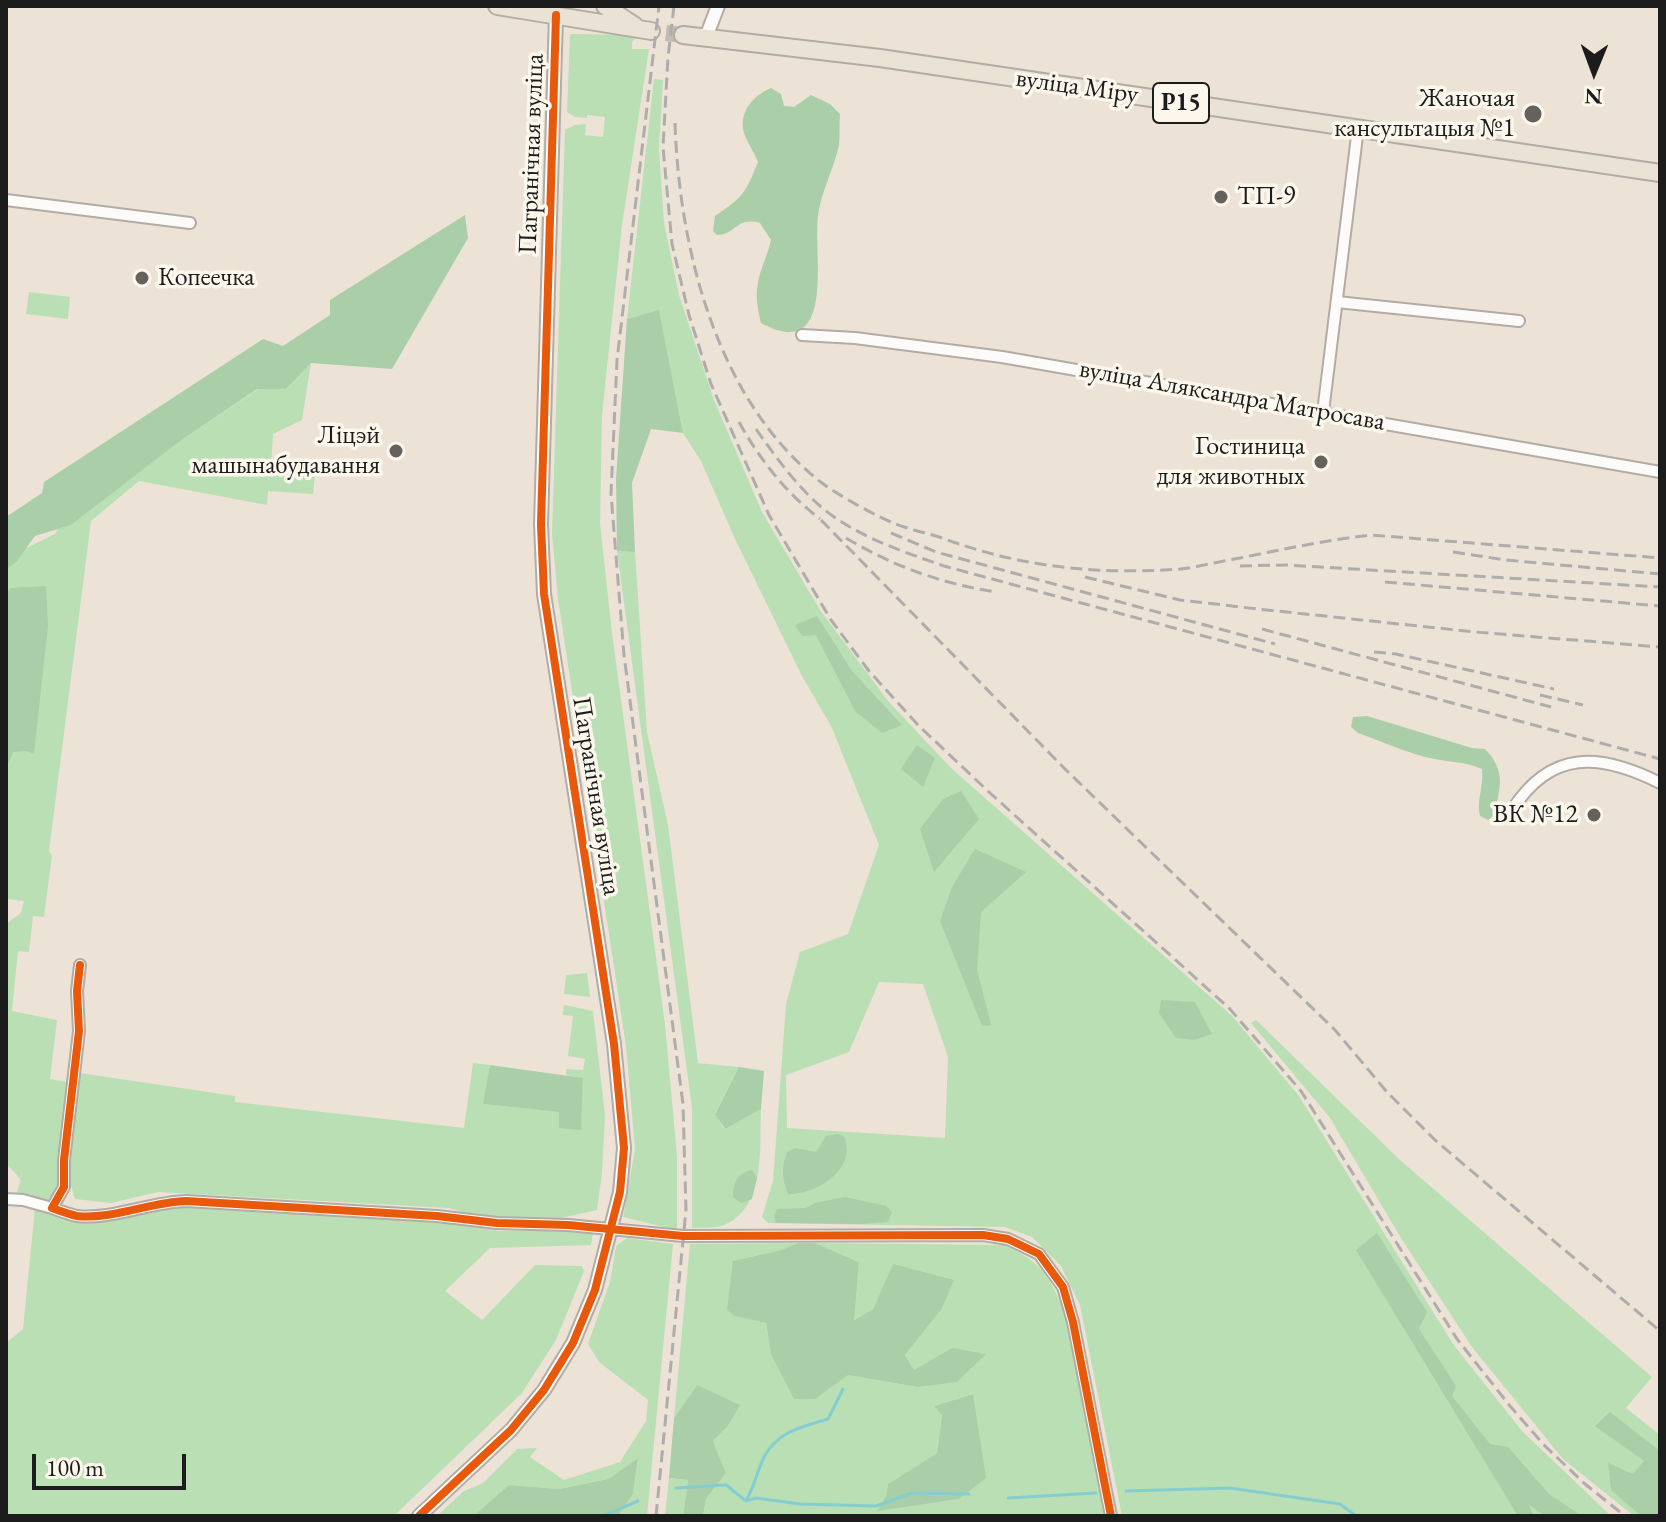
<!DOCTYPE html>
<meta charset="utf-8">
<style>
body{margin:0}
#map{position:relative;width:1666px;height:1522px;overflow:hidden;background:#ece3d6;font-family:"EB Garamond",serif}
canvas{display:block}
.frame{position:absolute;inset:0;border:8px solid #1c1c1c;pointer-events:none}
.north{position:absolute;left:1554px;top:32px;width:80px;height:80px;-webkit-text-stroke:6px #fbf7ec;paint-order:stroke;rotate:181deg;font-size:22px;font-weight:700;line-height:32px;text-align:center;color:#1c1c1c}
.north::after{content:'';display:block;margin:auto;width:28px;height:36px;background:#1c1c1c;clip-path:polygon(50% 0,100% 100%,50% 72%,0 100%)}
.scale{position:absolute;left:32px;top:1454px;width:154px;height:36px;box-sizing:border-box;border:4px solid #1c1c1c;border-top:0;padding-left:10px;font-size:24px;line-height:28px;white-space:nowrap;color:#1c1c1c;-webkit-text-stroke:6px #fbf7ec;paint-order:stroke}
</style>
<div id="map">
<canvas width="1666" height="1522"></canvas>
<div class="frame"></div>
<div class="north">N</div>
<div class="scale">100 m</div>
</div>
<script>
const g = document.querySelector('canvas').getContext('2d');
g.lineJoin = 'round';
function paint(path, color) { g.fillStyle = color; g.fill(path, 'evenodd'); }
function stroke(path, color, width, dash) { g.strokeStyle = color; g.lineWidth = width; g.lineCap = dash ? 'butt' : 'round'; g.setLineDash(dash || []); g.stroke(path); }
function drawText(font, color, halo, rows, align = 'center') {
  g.font = font + ' "EB Garamond",serif'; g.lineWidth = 7; g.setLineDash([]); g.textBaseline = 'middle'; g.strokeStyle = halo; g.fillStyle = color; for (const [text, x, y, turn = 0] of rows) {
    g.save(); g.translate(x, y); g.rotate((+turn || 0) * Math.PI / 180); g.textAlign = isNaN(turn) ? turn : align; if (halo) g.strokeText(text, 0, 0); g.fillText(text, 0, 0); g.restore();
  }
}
paint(new Path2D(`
 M570 34 638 35 632 42V49H649L622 225 602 415 600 523 612 633 665 1024 677 1156V1230L623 1217 635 1149 626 1046 558 599 552 534 565 130 575 125 586 124 585 135 603 137 605 117 587 115V118L575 117 567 112Z
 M654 79 663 80 659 148 664 223 679 295 714 400 762 512 820 610 888 701 951 768 1232 1016 1299 1096 1453 1344 1522 1431 1611 1516H1122L1080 1305 1061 1266 1032 1237 1005 1227 768 1223 762 1217 773 1181 786 1004 800 952 848 934 879 845 832 728 802 676 735 539 701 461 683 433 659 311 627 319ZM879 982 923 984 948 1057 945 1138 787 1128 786 1075 849 1052Z
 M29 292 70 297 68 319 26 314Z
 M311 363 302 420 273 434 271 467 315 475 313 494 268 491 267 505 139 481 91 521 49 851 52 855 44 917 33 916 29 952 18 951 12 1011 57 1020 50 1079 67 1082 59 1159 62 1211 105 1214 159 1203 442 1220 499 1231 569 1229 593 1233 591 1245 490 1248 445 1291 482 1320 535 1265 582 1266 584 1271 556 1340 522 1393 394 1516H6V1343L23 1329 35 1208 12 1206 21 1180 6 1163V924L21 913 24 901 6 899V561L16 553 55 534 58 529 71 525 183 439 258 389H286Z
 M617 551 635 552 647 732 668 825 698 1063 739 1067 715 1113 724 1129 761 1109C759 1147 767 1207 724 1225 716 1229 702 1227 692 1228V1108Z
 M587 973 590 997 564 994 566 975Z
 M564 1005 593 1011 605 1115 602 1173 597 1210 561 1218 496 1220 448 1208 158 1192 111 1203 75 1199C61 1158 74 1114 80 1073L235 1096V1102L464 1128 473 1063 490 1065 484 1104 560 1112 580 1130 583 1079 566 1075V1069L583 1070 585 1059 568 1056 573 1016 563 1015Z
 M1256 1020 1400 1160 1652 1377 1626 1408 1660 1435V1516H1634L1563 1459 1472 1347 1401 1238 1330 1118 1251 1023Z
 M627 1238 673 1244 647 1516H618L633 1494 638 1458 608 1479 559 1489 509 1485 473 1516H437L464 1491 483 1483 517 1449 537 1448 530 1457 564 1480 620 1462 646 1421 648 1400 599 1362 588 1344 610 1282 616 1246Z
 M798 1243 781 1250 733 1261 735 1316 766 1322 771 1354 848 1375 917 1387 985 1354 952 1349 914 1370 905 1355 941 1310 893 1265 873 1309 853 1320 859 1262 815 1243 1004 1245C1043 1263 1048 1274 1065 1313L1105 1516H703L706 1499 726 1473 713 1441 727 1427 697 1385 674 1418 690 1244ZM972 1394 959 1499 878 1510 886 1496 888 1484 937 1453 942 1414 934 1406Z
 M669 1478 688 1480 683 1516H665Z`), '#badfb4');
paint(new Path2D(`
 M771 88 781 94 784 106 794 107 811 95 830 104 840 114C839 124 840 135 839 145 834 169 821 191 818 216 813 255 837 364 761 323 758 310 755 296 758 283 760 269 768 255 771 240L760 223C736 216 736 235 717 235L713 231 715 216C743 197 745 194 758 162 754 152 747 142 744 133 738 112 754 95 771 88Z
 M465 215 468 238 392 369 311 363 286 389H257L183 439 71 525 35 536 17 561 6 570V517L42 493 44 482 263 339 283 346 330 315V300Z
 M659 310 683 433 651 429 632 483 635 552 617 551 616 479 627 319Z
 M46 586 48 626 34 754 27 751 13 752 6 769V593L11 588Z
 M817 616 852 671 902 725 882 733 855 711 816 635 802 636 795 625Z
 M1367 716 1472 748 1485 749C1506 770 1501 789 1493 816L1488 820 1480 816C1476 801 1484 786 1482 769 1465 761 1444 762 1425 757 1403 751 1380 741 1358 733L1351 727 1353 717Z
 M917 745 935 758 923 787 901 769Z
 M961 791 979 819 934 872 920 829 943 799Z
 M975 849 1026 872 981 912 977 970 991 1025 982 1026 940 921 952 887Z
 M1161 1000 1195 1002 1212 1034 1194 1040 1176 1038 1159 1013Z
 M490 1065 583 1078 581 1130 559 1128V1112L483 1104Z
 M739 1067 764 1071 761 1109 725 1129 715 1114Z
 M838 1134 844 1137C858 1169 816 1195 788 1194 782 1179 781 1168 787 1152L795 1148 816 1152 826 1136Z
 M752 1170 757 1178 752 1199 741 1203 733 1197C733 1183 737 1173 752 1170Z
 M845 1197 886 1206 892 1212 888 1222 861 1224 776 1223 774 1216 777 1209 806 1208 815 1203Z
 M1377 1233 1427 1312 1419 1329 1456 1386 1452 1396 1490 1444 1508 1447 1549 1494 1582 1516H1545L1528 1504 1534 1516H1518L1356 1250Z
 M798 1243H815L859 1262 854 1320 873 1309 893 1264 954 1280 941 1310 905 1355 914 1370 952 1348 986 1354 957 1382 917 1387 848 1375 815 1399H794L771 1354 766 1323 735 1316 727 1310 733 1261 781 1250Z
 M697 1385 740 1405 727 1427 713 1441 726 1473 706 1499 703 1516H683L688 1480 669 1478 674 1418Z
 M973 1394 986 1478 959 1499 877 1511 886 1496 888 1484 937 1453 942 1415 934 1406Z
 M1610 1412 1660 1451V1516H1641L1611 1490 1608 1463 1633 1474 1644 1461 1595 1426Z
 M638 1458 633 1494 618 1516H473L509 1485 559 1489 608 1479Z`), '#aacea7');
stroke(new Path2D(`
 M676 1488 726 1485 746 1501 756 1498 800 1504 876 1506 912 1493 969 1494
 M1126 1491 1230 1488 1340 1504 1356 1516
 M1008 1498 1096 1493
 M747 1499C755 1485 757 1471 764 1457 778 1431 802 1427 828 1419L843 1389
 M540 1516H550
 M603 1516 638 1501`), '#84ced1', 3);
stroke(new Path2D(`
 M666 33 683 35`), '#c2bbb1', 16, [16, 8]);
const minor = new Path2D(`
 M6 200 190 223
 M1337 302 1519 321
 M802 335 855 338 1002 357 1660 472
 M1323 412 1358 128
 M1512 810C1551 749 1600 753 1660 783
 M80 965 77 991 79 1031 64 1160V1187L52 1208C60 1211 68 1214 77 1216 111 1220 150 1202 186 1201L437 1216 497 1223 568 1225 683 1236 983 1235 1008 1239 1039 1254 1063 1287 1073 1322 1111 1516
 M6 1199 23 1200 52 1208`);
const tertiary = new Path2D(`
 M706 37 718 6
 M419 1516 511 1430 544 1390 573 1343 595 1290 620 1192 624 1148 614 1044 544 594 541 524 556 15`);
const primary = new Path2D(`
 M497 6 651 31
 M605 6 635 26
 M683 35 880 58 1660 173`);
stroke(minor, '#b2aca4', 14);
stroke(tertiary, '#b2aca4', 16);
stroke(primary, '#b2aca4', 20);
stroke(minor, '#fcfbf9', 10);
stroke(tertiary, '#fcfbf9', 12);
stroke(primary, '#e9e2d5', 16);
stroke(new Path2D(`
 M674 6 668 57 663 147 672 244 689 315 711 384 769 515 831 620 869 671 918 725 990 793 1229 1008 1301 1091 1457 1339 1510 1406 1545 1446 1585 1484 1625 1516
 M675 123C679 249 717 402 822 483 838 495 877 517 896 524 911 530 927 533 942 538 1020 567 1097 575 1180 569 1200 567 1220 561 1240 558 1284 549 1327 540 1371 535L1660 558
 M739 422C760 460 786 493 820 519
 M756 429C775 456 795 484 820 506 855 536 901 551 944 566L1660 759
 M821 520 1066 770 1335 1030 1387 1092 1435 1140 1660 1331
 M891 533 936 552 1275 644
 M846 538C893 566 942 584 996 592
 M1453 552 1506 560 1660 574
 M1240 566 1286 565 1660 587
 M1085 577 1180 600 1258 609 1475 632 1660 647
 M1385 582 1660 606
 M1262 629 1551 707
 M1374 652 1396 654 1554 689
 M1540 695 1583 705
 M656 1516 686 1210 683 1104 624 655 611 494 617 360 659 6`), '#afadac', 3, [12, 6]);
stroke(new Path2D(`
 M80 965 77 991 79 1031 64 1160V1187L52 1208C60 1211 68 1214 77 1216 111 1220 150 1202 186 1201L437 1216 497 1223 568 1225 683 1236 983 1235 1008 1239 1039 1254 1063 1287 1073 1322 1111 1516
 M419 1516 511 1430 544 1390 573 1343 595 1290 620 1192 624 1148 614 1044 544 594 541 524 556 15`), '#e8590c', 8);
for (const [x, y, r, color] of [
 [1533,114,10,"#65625d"],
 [1221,197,8,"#65625d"],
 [142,278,8,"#65625d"],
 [396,451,8,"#65625d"],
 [1321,462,8,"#65625d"],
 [1594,815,8,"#65625d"]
]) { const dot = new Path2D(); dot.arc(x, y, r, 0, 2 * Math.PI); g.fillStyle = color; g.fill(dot); stroke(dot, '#fbf7ec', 3); }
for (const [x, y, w] of [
 [1181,103,56]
]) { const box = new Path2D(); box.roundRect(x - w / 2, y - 20, w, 40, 6); g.fillStyle = '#fbf7ec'; g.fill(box); stroke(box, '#1c1c1c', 2); }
drawText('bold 24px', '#1c1c1c', null, [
 ["Р15",1181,103]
]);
drawText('26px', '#1c1c1c', '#fbf7ec', [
 ["вуліца Міру",1077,87,8],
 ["Пагранічная вуліца",532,154,-88],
 ["вуліца Аляксандра Матросава",1232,396,10],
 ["Пагранічная вуліца",596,796,81]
]);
drawText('26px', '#1c1c1c', '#fbf7ec', [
 ["Жаночая",1515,99],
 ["кансультацыя №1",1515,129],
 ["ТП-9",1237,197,"left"],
 ["Копеечка",158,278,"left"],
 ["Ліцэй",380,436],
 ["машынабудавання",380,466],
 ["Гостиница",1305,447],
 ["для животных",1305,477],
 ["ВК №12",1578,815]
], 'right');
</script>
